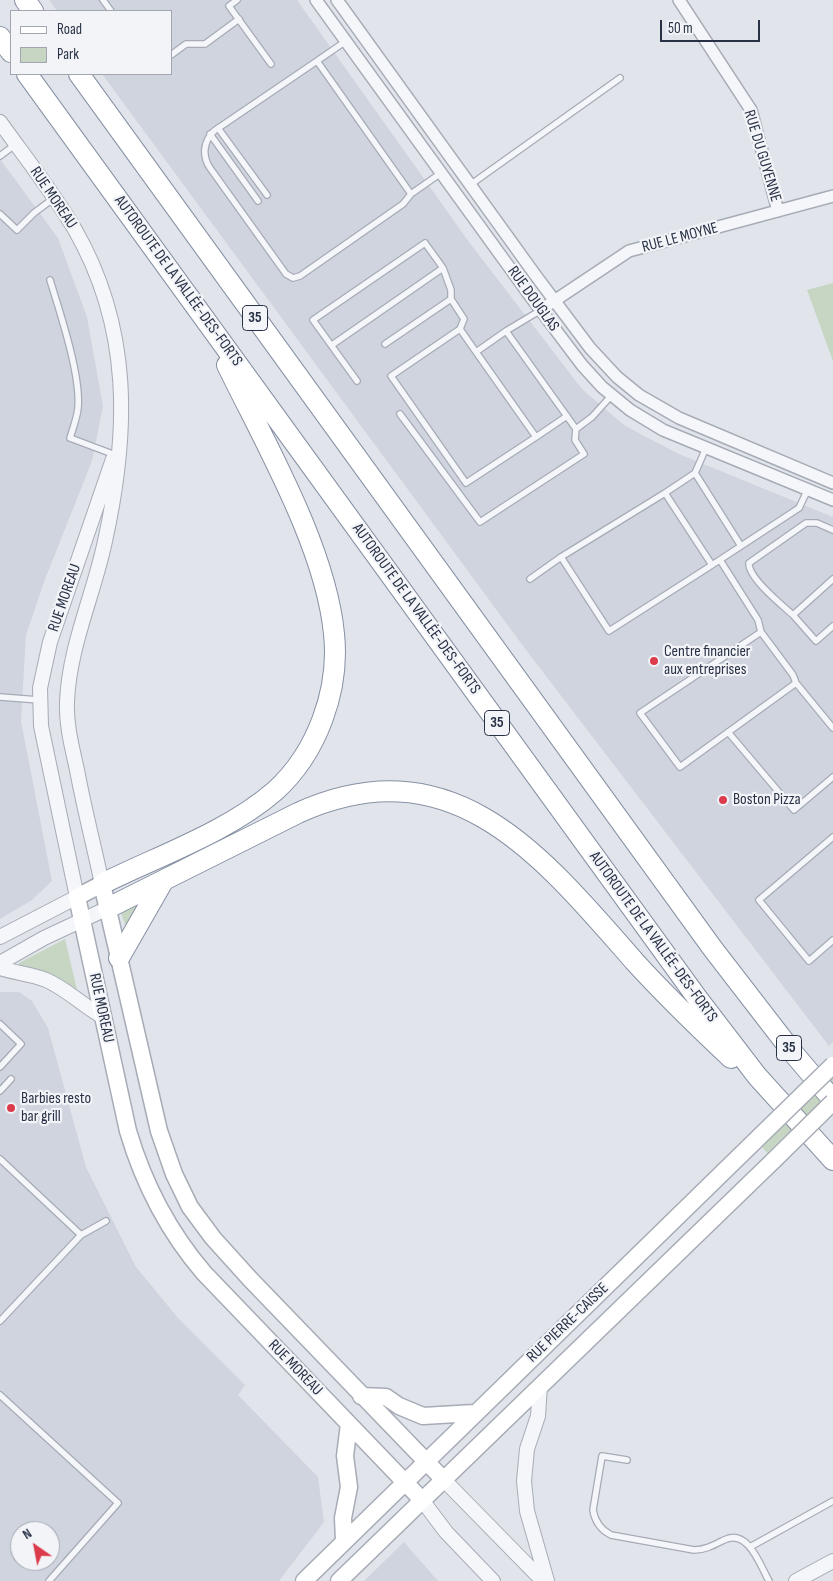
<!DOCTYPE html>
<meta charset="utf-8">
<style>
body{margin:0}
#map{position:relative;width:833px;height:1581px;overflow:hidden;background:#e1e5eb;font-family:"Sofia Sans Condensed",sans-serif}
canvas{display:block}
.legend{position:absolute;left:10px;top:10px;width:162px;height:65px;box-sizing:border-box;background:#f2f4f8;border:1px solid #a1a6b0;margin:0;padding:6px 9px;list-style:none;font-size:15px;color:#283145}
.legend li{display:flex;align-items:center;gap:10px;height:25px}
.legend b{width:25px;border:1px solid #a1a6b0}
.north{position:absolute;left:10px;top:1521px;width:50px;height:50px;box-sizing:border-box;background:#f2f4f8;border:1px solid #a1a6b0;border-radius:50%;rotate:327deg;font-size:14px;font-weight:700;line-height:20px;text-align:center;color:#283145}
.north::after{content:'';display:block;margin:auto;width:18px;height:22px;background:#dc3b4b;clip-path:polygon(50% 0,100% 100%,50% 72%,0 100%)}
.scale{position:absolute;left:660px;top:20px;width:100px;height:22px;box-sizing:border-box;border:2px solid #283145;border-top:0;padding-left:6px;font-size:15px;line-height:18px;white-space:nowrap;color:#283145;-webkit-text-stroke:4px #f2f4f8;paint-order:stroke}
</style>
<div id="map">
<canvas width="833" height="1581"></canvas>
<ul class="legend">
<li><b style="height:6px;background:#fff"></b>Road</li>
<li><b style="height:14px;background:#c6d6c2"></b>Park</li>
</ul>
<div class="north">N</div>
<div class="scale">50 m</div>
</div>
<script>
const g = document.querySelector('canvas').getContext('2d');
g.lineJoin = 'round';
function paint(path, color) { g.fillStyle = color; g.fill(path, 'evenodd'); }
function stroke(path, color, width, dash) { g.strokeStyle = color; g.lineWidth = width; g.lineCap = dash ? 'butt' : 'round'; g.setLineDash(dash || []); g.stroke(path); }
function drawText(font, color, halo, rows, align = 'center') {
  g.font = font + ' "Sofia Sans Condensed",sans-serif'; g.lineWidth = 4.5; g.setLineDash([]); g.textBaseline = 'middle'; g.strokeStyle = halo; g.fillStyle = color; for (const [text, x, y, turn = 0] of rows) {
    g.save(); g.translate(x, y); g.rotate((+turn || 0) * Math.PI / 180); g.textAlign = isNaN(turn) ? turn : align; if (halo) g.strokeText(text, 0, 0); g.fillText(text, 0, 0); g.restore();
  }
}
paint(new Path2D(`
 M49 0H297L469 242 582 389 624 425 648 438 679 454 833 517V1042L829 1046 526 650 102 74H171V11H57Z
 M0 159 58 238 87 317 103 406 92 461 44 582 26 635 21 721 52 881 32 900 0 919Z
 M0 992H19L32 1001 48 1028 86 1167 136 1267 179 1319 245 1385 238 1395 318 1477 324 1522 279 1581H0ZM20 1531H50V1561H20Z
 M404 1542 438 1581H364Z`), '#cfd4de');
paint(new Path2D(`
 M833 283V361L807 290Z
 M141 903 127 930 121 913Z
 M65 939 77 990 51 974 19 967V963Z
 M833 1077V1090L767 1153 762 1147Z`), '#c6d6c2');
const service = new Path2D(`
 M103 0 111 11
 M237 0 229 6 271 64
 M346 41 317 61 411 194 441 173
 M171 55 186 44H205L239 19
 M317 61 214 131C203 142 202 156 210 168L286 274 293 278 300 276 403 204 411 194
 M218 128 267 195
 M210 134 258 201
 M0 156 16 144
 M470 185 620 78
 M0 214 17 230 34 213 54 198
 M50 280C60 313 81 375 78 408 77 418 73 428 70 438L118 456
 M541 310 506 331 576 429 592 417 611 396
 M506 331 476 352 536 437 567 416
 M385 344 451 299
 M332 345 443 268
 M476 352 460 329 391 376 466 483 536 437
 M357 381 313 320 425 243 443 268 451 290V299L464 319 460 329
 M400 414 480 522 584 454 575 440 576 429
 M706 448 695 473 665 493 712 565 799 508 808 489
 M695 473 741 546
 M665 493 561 557 609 631 712 565
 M720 560 758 620 761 632 793 675 796 683 833 728
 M530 579 561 557
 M833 579 793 615 816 641 833 626
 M793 615C782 605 748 578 749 563L806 523H817L833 530
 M761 632 640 713 680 767 796 683
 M0 697 39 700
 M728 732 794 810 833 777
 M833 837 759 900 809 961 833 940
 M0 1024 21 1044 0 1067
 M0 1091 11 1079
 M0 1159 81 1235 0 1321
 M81 1235 106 1221
 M0 1395 118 1503 49 1581
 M627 1460 602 1456 593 1510C595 1522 601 1530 611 1535L694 1550C705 1550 714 1545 724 1540 748 1528 760 1565 769 1581
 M750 1547 833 1501`);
const minor = new Path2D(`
 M316 0 533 300 582 365 602 387 630 410 663 430 833 500
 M337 0 536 276 590 348 617 377 639 395 679 418 833 483
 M679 0 751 110 778 211
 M548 305 629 251 833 196`);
const tertiary = new Path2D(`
 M0 122C25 157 52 191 74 228 132 328 129 432 105 541 94 594 69 647 67 702 66 725 72 747 77 770 84 808 94 846 102 884
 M0 937 77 897 41 726 40 688 50 642 113 459
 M0 963 44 938 108 908
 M0 968C15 973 32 974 46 980 67 989 83 1006 103 1017
 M540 1386 538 1416 527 1449 524 1481 527 1511 547 1581
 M444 1480 543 1581
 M422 1500 446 1532 493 1581
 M796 1581 833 1561`);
const secondary = new Path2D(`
 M361 1396 386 1397 399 1406 423 1416 474 1413
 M422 1500 204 1273C168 1231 144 1185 128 1131L77 897 102 884 159 1131 174 1174 190 1207 213 1238 250 1279 444 1480
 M344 1541 343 1518 349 1487 345 1456 349 1424
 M304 1581 755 1141
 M339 1581 774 1160`);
const motorway = new Path2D(`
 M25 0 33 11
 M0 37 11 52
 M27 74 698 999 757 1076 833 1160
 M79 74 713 949 794 1054 833 1100
 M102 884C158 856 228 832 275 791 317 753 340 690 334 634 326 548 265 443 227 365
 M108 908 298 813C453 743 542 856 635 962 666 996 698 1027 731 1058
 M119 958 162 883`);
stroke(service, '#a6abb6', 8);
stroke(minor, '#a6abb6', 14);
stroke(tertiary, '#a6abb6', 16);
stroke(secondary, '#a6abb6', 19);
stroke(motorway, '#8791a4', 22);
stroke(service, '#f5f6f9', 5.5);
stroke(minor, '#f5f6f9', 11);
stroke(tertiary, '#f5f6f9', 14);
stroke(secondary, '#fff', 16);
stroke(motorway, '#fff', 20);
const secondaryBridge = new Path2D(`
 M755 1141 833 1065
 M774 1160 833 1102`);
stroke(secondaryBridge, '#a6abb6', 19, []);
stroke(secondaryBridge, '#fff', 16);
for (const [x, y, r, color] of [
 [654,661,5,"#dc3b4b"],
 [723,800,5,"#dc3b4b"],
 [11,1108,5,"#dc3b4b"]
]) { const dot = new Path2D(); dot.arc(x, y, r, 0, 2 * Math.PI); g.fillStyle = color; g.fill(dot); stroke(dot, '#f2f4f8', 2); }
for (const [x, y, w] of [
 [255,318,25],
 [497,723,25],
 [789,1048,25]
]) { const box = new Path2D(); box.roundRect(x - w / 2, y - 12.5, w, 25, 4); g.fillStyle = '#f2f4f8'; g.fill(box); stroke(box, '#283145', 1); }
drawText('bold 15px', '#283145', null, [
 ["35",255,318],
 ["35",497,723],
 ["35",789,1048]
]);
drawText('16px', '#283145', '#f2f4f8', [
 ["RUE DU GUYENNE",762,156,73],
 ["RUE MOREAU",53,198,56],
 ["RUE LE MOYNE",680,238,-15],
 ["AUTOROUTE DE LA VALLÉE-DES-FORTS",178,281,54],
 ["RUE DOUGLAS",533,299,54],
 ["RUE MOREAU",65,598,-71],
 ["AUTOROUTE DE LA VALLÉE-DES-FORTS",416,609,54],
 ["AUTOROUTE DE LA VALLÉE-DES-FORTS",653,937,54],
 ["RUE MOREAU",101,1008,78],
 ["RUE PIERRE-CAISSE",568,1323,-44],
 ["RUE MOREAU",295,1368,46]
]);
drawText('16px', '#283145', '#f2f4f8', [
 ["Centre financier",664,652],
 ["aux entreprises",664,670],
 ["Boston Pizza",733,800],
 ["Barbies resto",21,1099],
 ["bar grill",21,1117]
], 'left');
</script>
